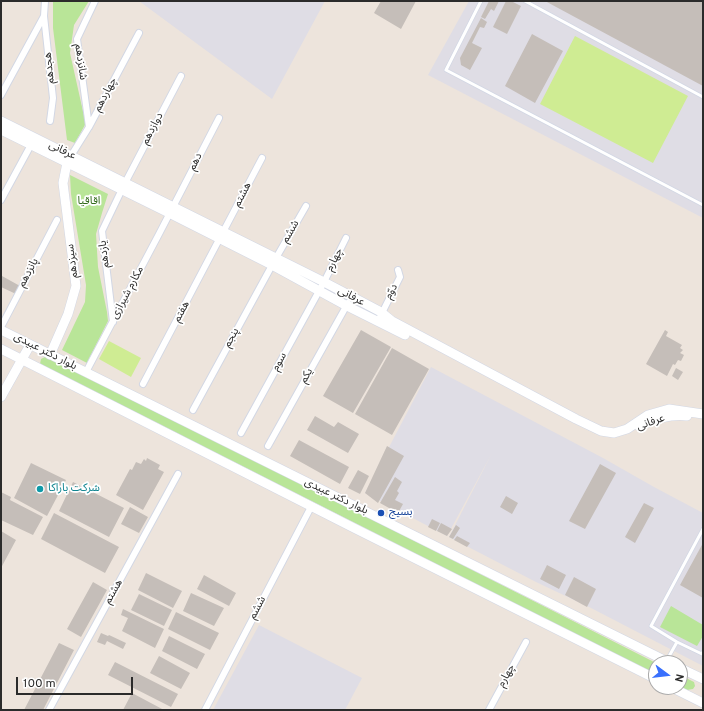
<!DOCTYPE html>
<meta charset="utf-8">
<style>
body{margin:0}
#map{position:relative;width:704px;height:711px;overflow:hidden;background:#ede4dc;font-family:Overpass,sans-serif}
canvas{display:block}
.frame{position:absolute;inset:0;border:2px solid #2b2b2b;pointer-events:none}
.north{position:absolute;left:648px;top:655px;width:40px;height:40px;box-sizing:border-box;background:#fff;border:1px solid #aaa;border-radius:50%;rotate:105deg;font-size:11px;font-weight:700;line-height:16px;text-align:center;color:#2b2b2b}
.north::after{content:'';display:block;margin:auto;width:14px;height:18px;background:#3970fd;clip-path:polygon(50% 0,100% 100%,50% 72%,0 100%)}
.scale{position:absolute;left:16px;top:677px;width:117px;height:18px;box-sizing:border-box;border:2px solid #2b2b2b;border-top:0;padding-left:5px;font-size:12px;line-height:14px;white-space:nowrap;color:#2b2b2b;-webkit-text-stroke:3px #fff;paint-order:stroke}
</style>
<div id="map">
<canvas width="704" height="711"></canvas>
<div class="frame"></div>
<div class="north">N</div>
<div class="scale">100 m</div>
</div>
<script>
const g = document.querySelector('canvas').getContext('2d');
g.lineJoin = 'round';
function paint(path, color) { g.fillStyle = color; g.fill(path, 'evenodd'); }
function stroke(path, color, width, dash) { g.strokeStyle = color; g.lineWidth = width; g.lineCap = dash ? 'butt' : 'round'; g.setLineDash(dash || []); g.stroke(path); }
function drawText(font, color, halo, rows, align = 'center') {
  g.font = font + ' Overpass,"Noto Sans Arabic",sans-serif'; g.lineWidth = 3.5; g.setLineDash([]); g.textBaseline = 'middle'; g.strokeStyle = halo; g.fillStyle = color; for (const [text, x, y, turn = 0] of rows) {
    g.save(); g.translate(x, y); g.rotate((+turn || 0) * Math.PI / 180); g.textAlign = isNaN(turn) ? turn : align; if (halo) g.strokeText(text, 0, 0); g.fillText(text, 0, 0); g.restore();
  }
}
paint(new Path2D(`
 M139 1H325L272 99Z
 M469 1H703V218L428 75Z
 M431 367 603 458 654 487 703 513V666L591 608 536 582 449 537 492 453 447 536 365 493Z
 M259 625 362 678 345 710H213Z`), '#dfdde5');
paint(new Path2D(`
 M53 1H89L74 25 70 53 82 107 86 123 75 143 67 140 53 28Z
 M70 175 108 194 102 213 96 234 98 267 107 312 108 321 87 363 62 350 85 302 86 285 71 194Z
 M45 357 332 499 656 663V675L40 364 41 359Z
 M671 606 703 625V636L697 646 660 627Z
 M680 675 694 682 695 686 693 689 687 690 680 687Z`), '#b9e598');
paint(new Path2D(`
 M575 36 688 96 653 163 540 104Z
 M109 341 141 358 131 377 99 359Z`), '#cfec93');
paint(new Path2D(`
 M381 1H416L401 29 374 13Z
 M489 1H499L494 11 491 9 485 19 481 17Z
 M506 1H511L521 6 507 34 493 27Z
 M545 1H703V86Z
 M481 18 487 22 484 28 480 27 472 43 482 48 470 70 461 65 460 58Z
 M532 34 563 51 535 103 505 86Z
 M2 276 20 286 16 294 1 287Z
 M361 330 391 347 353 413 323 396Z
 M665 330 668 332 666 336 682 345 680 348 683 350 680 353 684 355 681 361 678 360 675 365 673 364 667 376 646 364Z
 M392 348 429 369 392 435 355 414Z
 M676 368 683 372 678 380 672 376Z
 M315 416 334 427 338 422 359 434 348 453 307 430Z
 M299 440 349 467 340 484 290 456Z
 M387 446 404 456 378 503 365 493Z
 M147 458 160 465 158 469 164 472 143 510 116 495 130 469 132 470 136 462 141 464 144 459 146 461Z
 M31 463 66 480 47 516 14 498Z
 M600 464 616 473 585 529 569 521Z
 M358 470 369 476 360 494 348 488Z
 M395 477 402 482 397 491 399 493 395 500 403 504 398 513 380 503Z
 M73 482 124 508 109 537 59 511Z
 M1 492 11 497 10 500 43 517 33 535 1 520Z
 M506 496 518 503 512 514 500 507Z
 M644 503 654 508 635 543 625 537Z
 M130 507 148 517 139 533 121 524Z
 M54 513 119 547 105 573 41 539Z
 M432 519 440 523 436 531 428 527Z
 M441 523 452 529 447 536 437 531Z
 M456 525 460 528 453 539 449 537Z
 M1 531 16 540 1 568Z
 M457 536 470 543 467 547 454 540Z
 M703 543V598L680 585Z
 M547 565 566 575 559 589 540 579Z
 M146 573 182 591 173 608 138 590Z
 M204 575 236 593 229 606 197 589Z
 M574 577 596 589 587 607 565 595Z
 M93 582 107 590 81 637 67 629Z
 M191 593 224 608 214 626 183 611Z
 M139 594 172 610 164 626 131 610Z
 M123 609 164 629 155 648 122 631 128 618 121 615Z
 M176 612 219 633 210 650 168 629Z
 M101 633 108 636 109 635 126 643 123 649 107 641 105 645 97 642Z
 M169 636 205 654 197 669 162 651Z
 M59 643 74 650 43 710H24Z
 M159 656 190 673 181 689 150 673Z
 M115 662 178 694 171 707 108 675Z
 M132 693 164 710H123Z`), '#c5beb9');
const lane = new Path2D(`
 M481 1 446 70 703 205
 M525 1 703 97
 M703 529 651 626 677 642 702 654 703 652
 M667 660 677 642`);
const street = new Path2D(`
 M44 16 53 98 50 121
 M1 95 44 16 45 1
 M89 127 77 39 95 1
 M69 159 89 127 139 33
 M1 200 32 143
 M378 321 400 277 398 270
 M113 322 102 231 125 183 181 76
 M1 327 57 220
 M86 372 159 234 219 118
 M143 384 262 158
 M193 410 276 258 306 206
 M241 433 324 282 346 238
 M268 446 348 303
 M49 710 178 474
 M205 710 311 507
 M489 710 526 642`);
const secondary = new Path2D(`
 M1 121 324 282 381 312 392 321 576 419 601 431 614 433 627 429 648 415 669 409 703 414
 M1 130 169 213 272 265 347 306 405 335
 M1 330 670 663
 M1 349 354 528 656 679
 M50 355 68 314 76 286 63 183 67 163
 M1 397 30 345
 M639 426C655 419 670 414 687 416
 M680 668 703 679
 M671 687 703 703`);
stroke(lane, '#d2d7e4', 4.5);
stroke(street, '#d2d7e4', 8);
stroke(secondary, '#d2d7e4', 10);
stroke(lane, '#fff', 3);
stroke(street, '#fff', 6);
stroke(secondary, '#fff', 9);
for (const [x, y, r, color] of [
 [40,489,4,"#0f9aa8"],
 [381,513,4,"#1a4fb4"]
]) { const dot = new Path2D(); dot.arc(x, y, r, 0, 2 * Math.PI); g.fillStyle = color; g.fill(dot); stroke(dot, '#fff', 1.5); }
drawText('11px', '#2b2b2b', '#fff', [
 ["شانزدهم",80,62,82],
 ["هجدهم",50,68,-96],
 ["چهاردهم",106,95,-62],
 ["دوازدهم",153,129,-62],
 ["عرفانی",62,151,26],
 ["دهم",196,162,-63],
 ["هشتم",243,195,-63],
 ["ششم",291,232,-60],
 ["یازدهم",105,254,-97],
 ["چهارم",335,260,-63],
 ["سیزدهم",73,261,-97],
 ["پانزدهم",29,273,-62],
 ["دوّم",392,292,-62],
 ["مکارم شیرازی",128,293,-62],
 ["عرفانی",351,297,28],
 ["هفتم",182,312,-62],
 ["پنجم",232,338,-61],
 ["بلوار دکتر عبیدی",45,352,27],
 ["سوم",280,362,-61],
 ["یکم",307,376,-61],
 ["عرفانی",651,423,-19],
 ["بلوار دکتر عبیدی",336,497,26],
 ["هشتم",114,592,-61],
 ["ششم",258,608,-62],
 ["چهارم",507,676,-61]
]);
drawText('11px', '#316a19', '#fff', [
 ["اقاقیا",89,202]
]);
drawText('11px', '#0d838f', '#fff', [
 ["شرکت باراکا",48,489]
], 'left');
drawText('11px', '#164399', '#fff', [
 ["بسیج",389,513]
], 'left');
</script>
